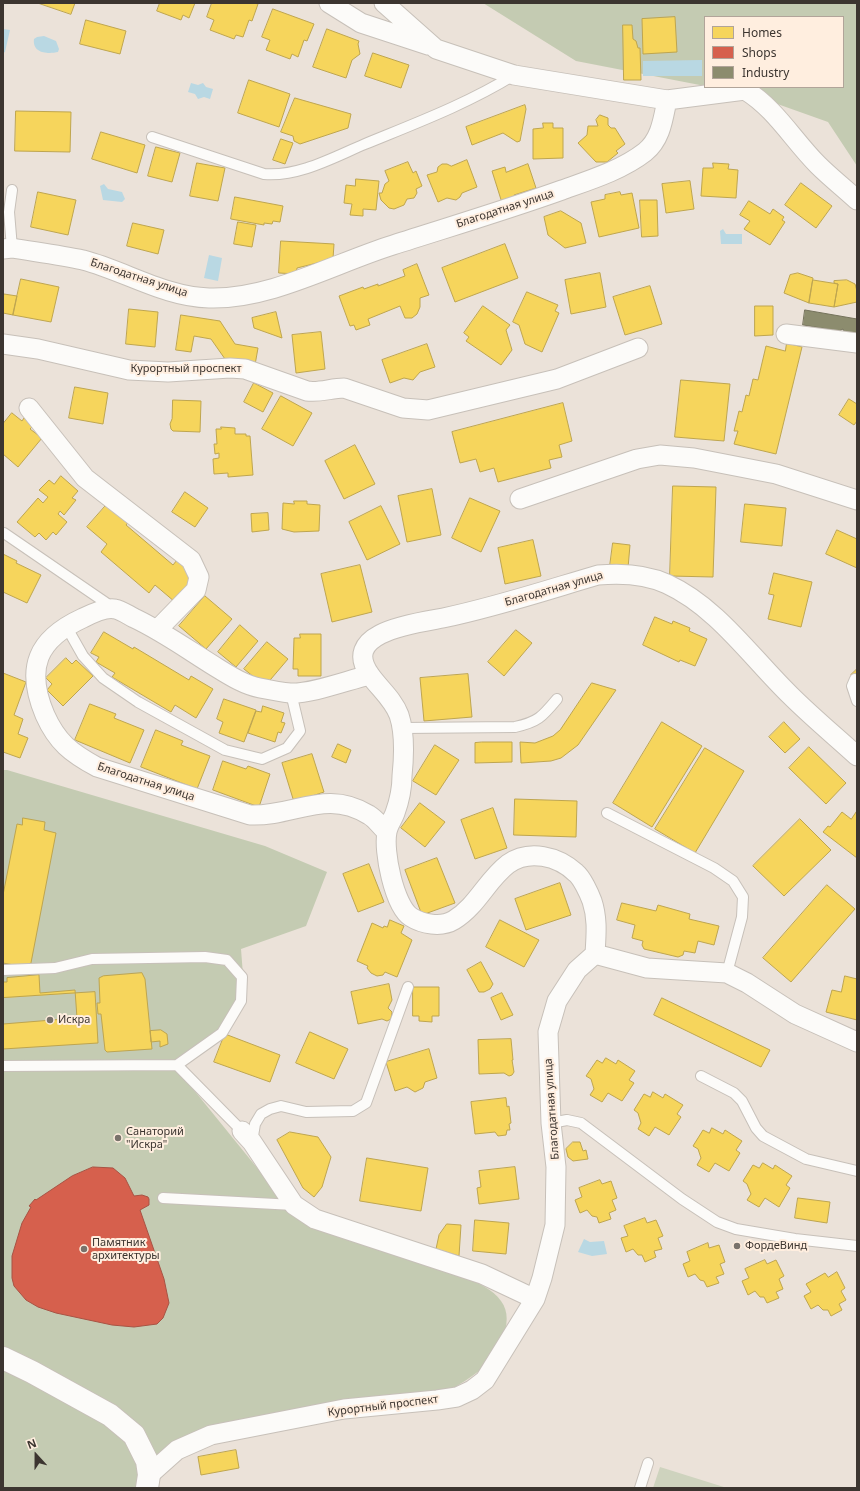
<!DOCTYPE html>
<meta charset="utf-8">
<style>
body{margin:0}
#map{position:relative;width:860px;height:1491px;overflow:hidden;background:#ebe2d9;font-family:"Noto Sans",sans-serif}
canvas{display:block}
.frame{position:absolute;inset:0;border:4px solid #3c3530;pointer-events:none}
.legend{position:absolute;left:704px;top:16px;width:140px;height:72px;box-sizing:border-box;background:#ffeedf;border:1px solid #b1a499;margin:0;padding:5px 7px;list-style:none;font-size:12px;color:#3c3530}
.legend li{display:flex;align-items:center;gap:8px;height:20px}
.legend b{width:20px;border:1px solid #b1a499}
.north{position:absolute;left:16px;top:1435px;width:40px;height:40px;-webkit-text-stroke:3px #ffeedf;paint-order:stroke;rotate:339deg;font-size:11px;font-weight:700;line-height:16px;text-align:center;color:#3c3530}
.north::after{content:'';display:block;margin:auto;width:14px;height:18px;background:#3c3530;clip-path:polygon(50% 0,100% 100%,50% 72%,0 100%)}
</style>
<div id="map">
<canvas width="860" height="1491"></canvas>
<div class="frame"></div>
<ul class="legend">
<li><b style="height:11px;background:#f6d55c"></b>Homes</li>
<li><b style="height:11px;background:#d6604d"></b>Shops</li>
<li><b style="height:11px;background:#8c8c6e"></b>Industry</li>
</ul>
<div class="north">N</div>
</div>
<script>
const g = document.querySelector('canvas').getContext('2d');
g.lineJoin = 'round';
function paint(path, color) { g.fillStyle = color; g.fill(path, 'evenodd'); }
function stroke(path, color, width, dash) { g.strokeStyle = color; g.lineWidth = width; g.lineCap = dash ? 'butt' : 'round'; g.setLineDash(dash || []); g.stroke(path); }
function drawText(font, color, halo, rows, align = 'center') {
  g.font = font + ' "Noto Sans",sans-serif'; g.lineWidth = 4; g.setLineDash([]); g.textBaseline = 'middle'; g.strokeStyle = halo; g.fillStyle = color; for (const [text, x, y, turn = 0] of rows) {
    g.save(); g.translate(x, y); g.rotate((+turn || 0) * Math.PI / 180); g.textAlign = isNaN(turn) ? turn : align; if (halo) g.strokeText(text, 0, 0); g.fillText(text, 0, 0); g.restore();
  }
}
paint(new Path2D(`
 M660 1467 727 1488H653Z`), '#ced3be');
paint(new Path2D(`
 M483 3H857V166L828 122 755 96 709 87H843V17H705V86L576 61Z
 M3 770H7L265 846 327 872 306 926 241 949 245 1001 225 1032 176 1068 288 1206 465 1277C477 1283 493 1289 501 1301 517 1322 496 1357 479 1371 470 1378 460 1384 450 1390L212 1433 145 1488H3Z`), '#c4cbb2');
paint(new Path2D(`
 M3 29 10 30 5 52 3 53Z
 M44 36 56 41 59 49 58 52C49 54 32 54 34 39L37 37Z
 M702 60V76H643V61Z
 M191 83 198 85 203 83 206 87 213 89 210 99 204 97 198 99 195 94 188 92Z
 M104 184 108 189 122 192 125 199 122 202 103 200 100 186Z
 M723 229 726 234H742V244H721L720 231Z
 M209 255 222 258 218 281 204 278Z
 M584 1239 590 1242 604 1241 607 1254 592 1256 578 1252Z`), '#b9d8e3');
const homes = new Path2D(`
 M38 3H75L71 14Z
 M160 3H195L189 18 183 15 181 20 157 11Z
 M212 3H254L258 4 252 21 249 20 243 37 236 35 234 39 210 30 214 20 207 17Z
 M273 9 314 24 307 41 304 40 298 57 292 54 290 59 266 50 270 40 262 37Z
 M675 17 677 52 643 54 642 19Z
 M86 20 126 31 120 54 80 44Z
 M623 25H632L633 39 636 41 638 48H640L641 80H624Z
 M327 29 359 41 358 44 360 54 352 60 346 78 313 67Z
 M373 53 409 65 401 88 365 76Z
 M249 80 290 94 279 127 238 113Z
 M295 98 351 114 348 128 300 144 294 141 293 136 281 132Z
 M525 105 526 109 520 141 517 142 503 133 472 145 466 127Z
 M16 111 71 112 70 152 15 151Z
 M600 115 608 118V125L611 128H615L625 144 616 151 618 153 607 162H596L578 143 587 135 588 126H598L596 120Z
 M543 123H553V128H563V158L533 159V129L543 128Z
 M101 132 145 145 137 173 92 159Z
 M281 139 293 143 285 164 273 160Z
 M156 147 180 153 172 182 148 176Z
 M467 160 477 187 462 193 460 197 456 200 447 198 438 202 427 175 437 172 438 167 442 164H447L451 166Z
 M408 162 413 173 416 171 422 186 416 189 417 193 414 198 407 199 404 205 394 209 389 208 381 200 379 193H382L385 184 389 181 385 171Z
 M197 163 225 168 218 201 190 196Z
 M713 163 729 164 728 169 738 170 736 198 701 196 703 168H713Z
 M528 164 536 188 514 195 516 201 503 206 492 171 505 167 506 172Z
 M356 179 379 181 376 210 363 209V216L350 215 352 204 344 203 346 185 355 186Z
 M690 181 694 209 666 213 662 184Z
 M801 183 832 206 816 228 785 205Z
 M38 192 76 200 68 235 31 227Z
 M620 192 621 195 632 193 639 228 599 237 591 202 605 199V195Z
 M235 197 283 206 280 222 273 221 272 224 264 223V225L231 219Z
 M640 200H657L658 236 642 237Z
 M749 201 770 214 773 209 784 217 782 220 785 222 770 245 744 229 750 221 740 215Z
 M561 211 581 223 586 243 565 248 548 235 544 217Z
 M238 222 256 225 252 247 234 244Z
 M133 223 164 230 158 254 127 246Z
 M281 241 334 244 333 259 297 268 296 274 279 273Z
 M505 244 518 278 455 302 442 268Z
 M417 264 429 295 420 298V307L417 314 412 318H405L400 306 368 319 370 325 356 330 354 325 350 326 339 296 363 287 364 289 378 284V286L405 276 403 270Z
 M600 273 606 307 571 314 565 280Z
 M798 273 813 278 809 303 784 293 790 275Z
 M21 279 59 287 51 322 13 315Z
 M813 280 838 284 834 307 809 303Z
 M847 280 855 284 857 291V302L834 307 838 284 834 283V281Z
 M650 286 662 324 625 335 613 297Z
 M527 292 558 305 555 311 559 313 542 352 525 344 519 325 513 322Z
 M4 294 17 296 13 315 3 313Z
 M483 306 510 325 506 330 512 350 501 365 466 341 469 337 464 333Z
 M755 306H773V335L755 336Z
 M129 309 158 312 155 347 126 344Z
 M276 312 282 338 254 328 252 318Z
 M181 315 220 321 235 344 258 348 255 365 225 359 211 339 194 336 191 352 176 350Z
 M321 332 325 369 296 373 292 335Z
 M787 343 802 347 776 454 734 444 738 431H734L739 411 742 412 746 395 749 396 753 379 758 380 766 346 785 351Z
 M427 344 435 367 420 372 413 380 404 378 390 383 382 360Z
 M681 380 730 384 724 441 675 437Z
 M254 383 273 393 263 412 244 402Z
 M75 387 108 393 103 424 69 418Z
 M281 396 312 413 293 446 262 429Z
 M849 399 857 404V421L854 425 839 415Z
 M173 400 201 401 200 432 173 431 171 429 170 424 172 419Z
 M563 403 572 441 559 445 562 457 549 460 551 468 498 482 494 468 480 472 476 459 460 463 452 432Z
 M12 413 22 421 24 418 33 426 30 429 42 438 18 467 3 454V424Z
 M221 427 235 428V434H246V436H250L253 475 228 477V473L214 474 213 459 219 458V453L215 454 214 444H217L216 429H221Z
 M355 445 375 484 344 499 325 461Z
 M61 476 78 491 72 498 76 500 64 515 60 511 58 514 67 522 56 535 53 532 46 540 39 533 35 537 17 522 38 498 43 503 48 497 39 490 49 480 54 484Z
 M673 486 716 487 713 577 670 576Z
 M432 489 441 535 407 542 398 496Z
 M185 492 208 508 195 527 172 512Z
 M470 498 500 511 481 552 452 538Z
 M294 501H307V504L320 505 319 531 294 532 282 529 283 503 294 504Z
 M109 502 130 520 126 525 173 565 177 560 197 577 175 602 155 585 149 593 101 552 107 544 87 527Z
 M745 504 786 508 782 546 741 542Z
 M381 506 400 544 367 560 349 522Z
 M268 513 269 530 252 532 251 514Z
 M837 530 857 539V568L826 554Z
 M533 540 541 576 505 584 498 548Z
 M613 543 630 545 628 568 610 566Z
 M3 554 17 561 16 563 41 575 27 603 3 592Z
 M360 565 372 612 332 622 321 574Z
 M774 573 812 582 801 627 768 619 774 595 769 594Z
 M205 596 232 619 206 649 179 626Z
 M655 617 672 624 673 621 690 628 689 631 707 639 695 666 680 660 679 662 643 645Z
 M240 625 258 641 236 667 218 652Z
 M516 630 532 643 504 676 488 662Z
 M104 632 133 649 134 647 189 680 191 676 213 689 196 718 175 705 171 712 112 677 115 673 96 662 99 657 91 653Z
 M300 634H321V676H298V669H293L294 638H300Z
 M267 642 288 659 265 686 244 669Z
 M66 658 72 664 76 660 93 676 63 706 47 690 52 684 46 678Z
 M857 669V681L851 675Z
 M3 673 26 682 14 715 23 719 18 734 28 738 20 758 3 752Z
 M468 674 472 717 424 721 420 678Z
 M592 683 616 690 578 745 561 758 551 761 521 763 520 742 535 743 553 736 560 730Z
 M224 699 256 710 244 742 219 733 223 722 217 719Z
 M90 704 116 714 114 718 144 730 130 763 75 740Z
 M263 706 284 713 281 722 285 723 281 733 278 732 275 742 248 733 256 711 261 712Z
 M662 722 702 746 652 827 613 803Z
 M784 722 800 739 785 753 769 737Z
 M156 730 183 741 181 745 210 756 197 789 141 767Z
 M482 742H512V762L475 763V743Z
 M338 744 351 750 346 763 332 757Z
 M435 745 459 760 436 795 413 781Z
 M809 747 846 783 826 804 789 768Z
 M705 748 744 771 695 853 655 829Z
 M312 754 324 792 294 802 282 763Z
 M223 761 246 769 248 766 270 774 259 807 213 790Z
 M515 799 577 801 576 837 514 835Z
 M420 803 445 822 425 847 401 828Z
 M493 808 507 848 475 859 461 820Z
 M857 811V858L823 832 828 826 830 827 842 812 851 819Z
 M23 818 45 822 44 830 56 833 30 968 3 963V895L17 824 22 825Z
 M800 819 831 850 784 896 753 866Z
 M437 858 455 903 422 915 405 870Z
 M369 864 384 902 358 912 343 874Z
 M560 883 571 915 526 930 515 899Z
 M827 885 855 909 791 982 763 958Z
 M622 903 656 911 658 905 690 914 689 919 719 926 714 945 698 941 695 953 684 951 683 955 678 957 644 949 642 945 643 941 632 938 635 925 617 920Z
 M390 920 404 926 401 933 412 940 397 977 385 972 383 975 377 976 371 973 367 968 368 966 357 961 372 923 383 928 384 926 387 927Z
 M500 920 539 940 524 967 486 947Z
 M481 962 493 984 490 989 484 992H479L467 970Z
 M142 973 145 979 152 1049 107 1052 105 1050 101 1014H98L97 1003H100L99 978 103 976Z
 M39 975 40 993 75 990 77 1018 3 1024V982H7V978Z
 M845 976 857 979V1020L826 1012 832 990 841 992Z
 M389 984 392 1000 388 1008 392 1012 391 1019 387 1021 382 1019 358 1024 351 992Z
 M413 987H439V1016H432V1022L419 1021V1016H413Z
 M95 992 98 1043 3 1049V998Z
 M502 993 513 1015 501 1020 491 998Z
 M662 998 770 1050 761 1067 654 1015Z
 M161 1030 167 1034 168 1044 160 1047V1041L151 1042 150 1031Z
 M310 1032 348 1049 334 1079 296 1063Z
 M225 1034 280 1055 270 1082 214 1062Z
 M511 1039 513 1060H512L514 1072 512 1075 509 1076 504 1073 479 1074 478 1040Z
 M429 1049 437 1078 425 1082 423 1088 415 1092 407 1087 395 1091 386 1062Z
 M606 1058 616 1064 618 1060 635 1071 629 1080 634 1083 622 1101 608 1093 602 1102 590 1095 594 1089 591 1079 586 1076 597 1060 602 1063Z
 M653 1092 663 1098 665 1094 683 1105 677 1114 681 1117 669 1135 655 1127 649 1136 638 1129 641 1123 638 1113 634 1110 644 1094 650 1097Z
 M506 1098 507 1107 509 1106 511 1123 509 1124 510 1130H507L506 1135 498 1136 495 1132 475 1134 471 1102Z
 M712 1128 723 1134 725 1130 742 1141 736 1150 740 1153 729 1171 715 1163 709 1172 697 1165 701 1158 698 1149 693 1146 703 1130 709 1133Z
 M290 1132 318 1137 331 1157 322 1187 314 1197 303 1188 277 1140Z
 M573 1142H580L583 1151 586 1150 588 1159 573 1161 568 1157 566 1149Z
 M367 1158 428 1168 421 1211 360 1201Z
 M763 1163 773 1169 775 1165 792 1176 786 1185 790 1188 779 1207 765 1198 759 1207 747 1200 751 1194 747 1184 743 1181 753 1165 759 1168Z
 M515 1167 519 1199 479 1204 477 1188 481 1187 479 1171Z
 M600 1180 602 1184 611 1181 617 1198 612 1200 616 1210 609 1213 611 1219 599 1223 597 1217 592 1216 587 1210 580 1213 575 1200 582 1197 579 1188Z
 M798 1198 830 1202 827 1223 795 1218Z
 M645 1218 647 1223 656 1220 663 1236 658 1238 662 1249 654 1251 656 1257 645 1262 642 1255H638L633 1249 626 1252 621 1238 628 1236 624 1226Z
 M475 1220 509 1223 506 1254 473 1251Z
 M447 1224 461 1225 459 1256 436 1249 439 1235Z
 M708 1243 709 1248 719 1245 725 1262 720 1264 724 1274 716 1277 719 1283 707 1287 704 1281 700 1280 695 1274 688 1277 683 1264 690 1261 687 1252Z
 M765 1260 767 1264 776 1260 784 1276 779 1279 783 1289 776 1292 779 1298 767 1303 764 1297H760L755 1291 748 1295 742 1281 749 1278 745 1269Z
 M837 1272 845 1288 841 1291 846 1300 839 1304 842 1310 831 1316 828 1310H823L818 1305 811 1309 804 1296 811 1292 806 1284 825 1273 828 1277Z
 M236 1450 239 1468 201 1475 198 1457Z`);
paint(homes, '#f6d55c');
stroke(homes, '#bea54f', 1);
const shops = new Path2D(`
 M93 1167 113 1168 125 1178 134 1196 142 1195 148 1197 149 1199V1205L140 1210 164 1279 169 1303 163 1318 157 1324 134 1327 112 1325 56 1313 38 1307 26 1300 14 1286 12 1278V1256L22 1223 31 1207 29 1206 35 1199 36 1200 72 1176Z`);
paint(shops, '#d6604d');
stroke(shops, '#a85344', 1);
const industry = new Path2D(`
 M805 310 857 319V333L847 337 843 329 835 333 833 330 803 325Z`);
paint(industry, '#8c8c6e');
stroke(industry, '#74725b', 1);
const lane = new Path2D(`
 M152 137 264 174C299 177 334 157 365 144 416 123 467 104 514 75
 M12 190 9 212 12 248
 M4 533 112 607
 M66 626 83 656 103 678 138 702 225 750 262 759 287 748 300 731 291 693
 M855 679 852 686 857 701
 M403 728 515 727C538 722 542 717 557 699
 M607 813 714 868 733 881 743 897 742 917 727 973
 M3 970 55 968 92 959 205 957 227 960 242 977 241 1001 222 1033 177 1065 242 1131
 M3 1066 177 1065
 M701 1076 734 1093 742 1101 756 1128 763 1136 806 1159 857 1171
 M551 1123 567 1120 581 1123 682 1199 717 1222 736 1229 795 1239 857 1246
 M252 1142 255 1124 261 1114 270 1109 281 1106 306 1112 353 1111 366 1103 408 987
 M163 1198 294 1205
 M640 1488 648 1463`);
const street = new Path2D(`
 M329 3 361 23 428 45
 M384 3 436 49 514 75 667 100 745 90C775 108 793 140 818 165 830 177 844 188 857 200
 M3 249 12 248C36 252 60 255 83 260 125 271 165 297 209 298 270 300 335 263 393 245 449 227 506 210 562 190 590 180 622 170 645 152 661 139 663 119 667 100
 M786 334 857 343
 M3 344 38 349 129 370 168 372 230 368 245 369 307 391C320 393 331 388 344 388L403 408 428 410 557 379 638 348
 M29 408 85 478 191 560 199 577 196 590 158 629
 M520 499 637 459 660 455 694 458 776 474 857 500
 M370 675C348 680 312 694 290 693 280 692 270 690 260 688 245 685 232 677 219 669 191 652 164 632 134 618 128 615 121 610 115 609 106 607 91 614 83 618 37 639 25 668 45 715 57 742 71 753 97 767L250 815C294 817 326 788 369 815 376 819 381 827 387 832
 M595 954 647 968 727 973 747 983 795 1014 857 1042
 M242 1131 252 1142 294 1205 315 1219 482 1274 535 1299
 M149 1475 177 1450 211 1435 344 1409 437 1400 457 1397 472 1390 485 1380 535 1299 542 1278 555 1225 556 1167 551 1123 548 1032 557 1001 577 970 595 954C596 936 598 919 592 901 589 893 582 878 576 873 558 856 529 849 508 864 487 880 477 906 454 920 441 928 422 924 411 917 394 906 383 850 387 832 388 825 393 819 395 813 399 802 402 788 402 776 404 757 405 733 399 715 393 699 379 688 370 675 339 632 416 623 443 618 496 607 547 590 598 575 621 573 646 574 667 584 717 607 751 657 790 695 811 716 835 736 857 756`);
const secondary = new Path2D(`
 M3 1358 32 1372 110 1415 134 1435 147 1461 149 1475 147 1488`);
stroke(lane, '#c7c0b9', 12);
stroke(street, '#c7c0b9', 21);
stroke(secondary, '#c7c0b9', 24);
stroke(lane, '#fcfbf9', 10);
stroke(street, '#fcfbf9', 19);
stroke(secondary, '#fcfbf9', 22);
for (const [x, y, r, color] of [
 [50,1020,4,"#79726b"],
 [118,1138,4,"#79726b"],
 [737,1246,4,"#79726b"],
 [84,1249,4,"#79726b"]
]) { const dot = new Path2D(); dot.arc(x, y, r, 0, 2 * Math.PI); g.fillStyle = color; g.fill(dot); stroke(dot, '#ffeedf', 1.5); }
drawText('11px', '#3c3530', '#ffeedf', [
 ["Благодатная улица",505,209,-18],
 ["Благодатная улица",139,278,18],
 ["Курортный проспект",186,369],
 ["Благодатная улица",554,589,-16],
 ["Благодатная улица",146,782,18],
 ["Благодатная улица",552,1109,-94],
 ["Курортный проспект",383,1406,-7]
]);
drawText('11px', '#3c3530', '#ffeedf', [
 ["Искра",58,1020],
 ["Санаторий",126,1132],
 ["\"Искра\"",126,1145],
 ["Памятник",92,1243],
 ["архитектуры",92,1256],
 ["ФордеВинд",745,1246]
], 'left');
</script>
